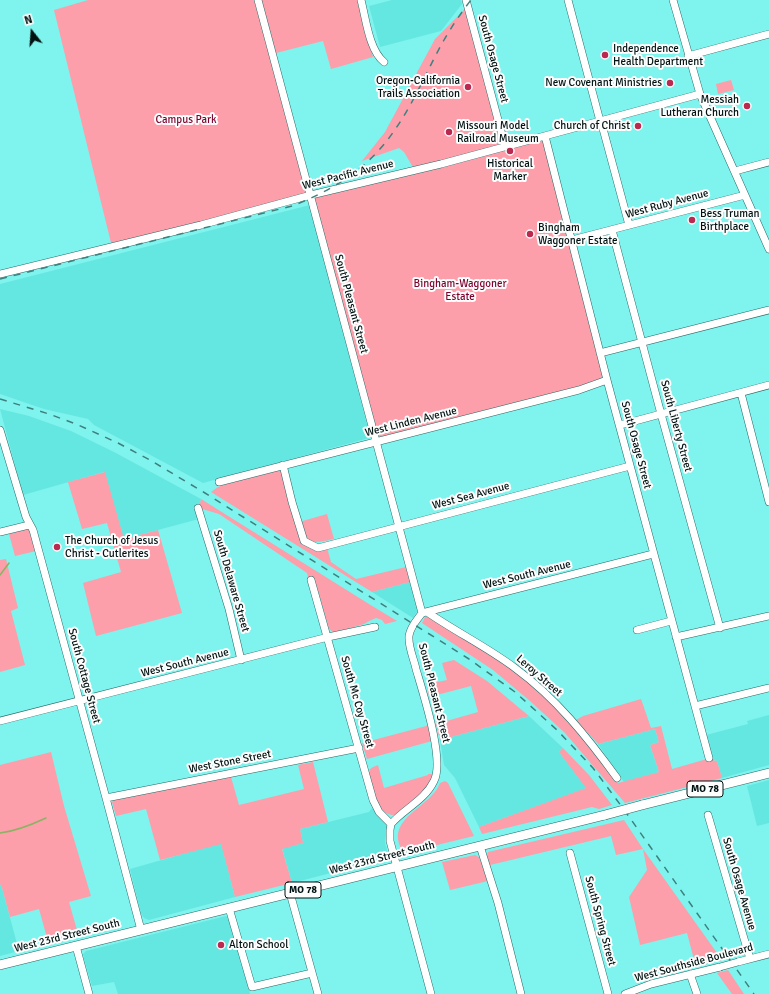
<!DOCTYPE html>
<style>
body{margin:0}
#map{position:relative;width:769px;height:994px;overflow:hidden;background:#7ff3ed;font-family:Signika,sans-serif}
canvas{display:block}
.north{position:absolute;left:12px;top:12px;width:40px;height:40px;-webkit-text-stroke:3px #fdfdfd;paint-order:stroke;rotate:343deg;font-size:11px;font-weight:700;line-height:16px;text-align:center;color:#001312}
.north::after{content:'';display:block;margin:auto;width:14px;height:18px;background:#001312;clip-path:polygon(50% 0,100% 100%,50% 72%,0 100%)}
</style>
<div id="map">
<canvas width="769" height="994"></canvas>
<div class="north">N</div>
</div>
<script>
const g = document.querySelector('canvas').getContext('2d');
g.lineJoin = 'round';
function paint(path, color) { g.fillStyle = color; g.fill(path, 'evenodd'); }
function stroke(path, color, width, dash) { g.strokeStyle = color; g.lineWidth = width; g.lineCap = dash ? 'butt' : 'round'; g.setLineDash(dash || []); g.stroke(path); }
function drawText(font, color, halo, rows, align = 'center') {
  g.font = font + ' Signika,sans-serif'; g.lineWidth = 4; g.setLineDash([]); g.textBaseline = 'middle'; g.strokeStyle = halo; g.fillStyle = color; for (const [text, x, y, turn = 0] of rows) {
    g.save(); g.translate(x, y); g.rotate((+turn || 0) * Math.PI / 180); g.textAlign = isNaN(turn) ? turn : align; if (halo) g.strokeText(text, 0, 0); g.fillText(text, 0, 0); g.restore();
  }
}
paint(new Path2D(`
 M392 0H461L462 4 441 31 380 47 369 6Z
 M310 205 370 436 369 438 203 483 94 425 88 419 44 409 0 394V284Z
 M0 409 29 416 71 431 114 452 201 499 199 508V519L124 539 104 472 23 495Z
 M410 582 418 610 413 618 372 592Z
 M769 715V765L722 778 717 761 713 760 706 735 748 724 747 721Z
 M529 716 563 748 559 752 587 788 479 827 455 778 444 765 440 740Z
 M655 729 659 742 650 745 659 772 624 782 598 744Z
 M769 780V823L757 826 747 786Z
 M372 808 386 824 387 829 385 843 387 849 386 855 383 859 378 861 292 883 282 848 303 843 300 829 369 812Z
 M221 843 235 897 149 920 144 918 141 914 130 869Z
 M0 884 2 888 19 951 0 956Z
 M226 916 229 918 237 941 250 994H118L114 982 92 986 84 959 83 954 86 951Z`), '#65e7e1');
paint(new Path2D(`
 M88 0H258L311 194 414 169 404 152 399 148 362 161 385 132 435 39 459 15 468 5 505 146 545 136 607 380 376 442 311 195 112 247 54 10Z
 M261 0H357L373 57 331 69 323 41 276 53Z
 M731 80 734 90 718 94 716 84Z
 M282 469 301 542 327 548 331 562 356 579 406 567 410 582 372 592 211 492 218 487 224 484Z
 M105 472 124 539 158 530 182 613 96 636 83 583 121 572 107 523 82 529 68 482Z
 M201 499 369 604 397 621 385 624 382 620 376 618 369 621 364 624 337 632H333L329 629 317 587 309 580 307 573 219 514 199 508Z
 M327 514 334 539C309 544 309 545 299 522Z
 M27 529 30 531 36 551 15 556 9 534Z
 M6 559 18 608 11 611 25 665 0 672V560Z
 M430 616C464 638 500 658 531 685 564 713 591 749 618 783L659 772 650 745 659 742 655 729 598 744 576 720 583 716 641 699 651 728 661 726 672 769 707 759 717 761 722 778 625 803 565 733 530 701 493 670 422 623 425 617Z
 M454 660 487 681 529 716 440 740 436 724 478 712 471 686 429 697 427 684 447 680 442 663Z
 M430 725 432 741 367 759 362 743Z
 M563 748 589 775 612 805 599 809 592 807 482 834 479 827 586 788 559 752Z
 M51 752 64 806 91 896 69 902 79 937 49 945 39 909 10 917 2 888 0 884V765Z
 M313 762 328 822 300 829 303 843 282 849 292 883 235 897 221 844 160 860 146 809 116 816 112 802 113 799 231 777 239 805 304 789 298 765Z
 M378 765 384 788 428 775V774H433C429 792 408 804 395 815 376 816 373 787 369 773L370 769 373 767Z
 M445 781 448 783 474 836 404 853C381 819 431 808 440 783Z
 M624 820 643 849 722 960 696 967 687 933 640 945 629 897 647 870 643 849 616 855 611 836 490 865 487 856 488 852Z
 M475 855 479 857 488 881 450 890 442 862Z
 M728 970 744 994H732L717 973Z`), '#fc9fab');
stroke(new Path2D(`
 M0 575 9 563
 M0 833C17 831 31 825 46 818`), '#8ab363', 1.5);
const minor = new Path2D(`
 M258 0 422 613
 M361 0C366 19 369 50 384 62
 M466 0 505 146
 M568 0 600 121 602 125 629 225
 M673 0 700 94 769 249
 M688 56 769 34
 M545 136 607 380 709 758
 M735 171 769 162
 M612 230 661 414 720 628
 M572 240 745 195
 M0 274 201 225 311 195 441 164 700 94
 M600 353 769 310
 M741 393 769 502
 M620 425 769 385
 M0 430 26 517 33 530 106 798 141 930
 M283 465 292 502 304 541 318 548 630 466
 M219 482 579 390 607 380
 M198 508 229 609 241 660
 M0 532 29 525
 M311 580 373 800 379 812 391 824
 M427 612C456 632 487 647 515 668 556 698 588 738 617 778
 M637 630 671 621
 M676 637 769 616
 M695 706 769 688
 M0 721 328 637 375 627
 M106 798 359 748
 M708 815 750 959
 M480 846 498 903 521 994
 M570 853 608 994
 M290 893 318 994
 M229 908 252 987 312 973
 M76 946 89 994
 M738 962 769 954
 M690 974 697 994
 M431 994 390 841V830L391 824C404 809 425 800 434 781 445 760 423 693 416 669 414 659 408 647 409 636 410 627 417 620 422 613L653 554
 M625 994 651 984 720 967`);
const major = new Path2D(`
 M642 805 769 773
 M0 965 605 815`);
stroke(minor, '#296865', 8);
stroke(major, '#296865', 10);
stroke(minor, '#fff', 7);
stroke(major, '#fff', 9);
stroke(new Path2D(`
 M0 279 292 206C332 191 370 167 394 131 414 103 427 70 444 40 452 26 461 13 471 0
 M0 399 49 414 76 424 118 443 150 460 205 493 469 659 515 692 557 730 593 768 625 811 754 994`), '#3e807d', 1.5, [7, 7]);
const minorBridge = new Path2D(`
 M720 967 738 962`);
const majorBridge = new Path2D(`
 M605 815 642 805`);
stroke(minorBridge, '#296865', 8, []);
stroke(majorBridge, '#296865', 10, []);
stroke(minorBridge, '#fff', 7);
stroke(majorBridge, '#fff', 9);
for (const [x, y, r, color] of [
 [605,55,4,"#ba2950"],
 [670,83,4,"#ba2950"],
 [468,87,4,"#ba2950"],
 [747,106,4,"#ba2950"],
 [638,126,4,"#ba2950"],
 [449,132,4,"#ba2950"],
 [510,151,4,"#ba2950"],
 [692,220,4,"#ba2950"],
 [530,234,4,"#ba2950"],
 [57,547,4,"#ba2950"],
 [221,945,4,"#ba2950"]
]) { const dot = new Path2D(); dot.arc(x, y, r, 0, 2 * Math.PI); g.fillStyle = color; g.fill(dot); stroke(dot, '#fdfdfd', 1.5); }
for (const [x, y, w] of [
 [705,789,36],
 [303,890,36]
]) { const box = new Path2D(); box.roundRect(x - w / 2, y - 8, w, 16, 3); g.fillStyle = '#fdfdfd'; g.fill(box); stroke(box, '#001312', 1); }
drawText('bold 10px', '#001312', null, [
 ["MO 78",705,789],
 ["MO 78",303,890]
]);
drawText('11px', '#001312', '#fdfdfd', [
 ["Independence",613,49],
 ["Health Department",613,62],
 ["Oregon-California",460,81,"right"],
 ["Trails Association",460,94,"right"],
 ["New Covenant Ministries",662,83,"right"],
 ["Messiah",739,100,"right"],
 ["Lutheran Church",739,113,"right"],
 ["Missouri Model",457,126],
 ["Railroad Museum",457,139],
 ["Church of Christ",630,126,"right"],
 ["Historical",510,164,"center"],
 ["Marker",510,177,"center"],
 ["Bess Truman",700,214],
 ["Birthplace",700,227],
 ["Bingham",538,228],
 ["Waggoner Estate",538,241],
 ["The Church of Jesus",65,541],
 ["Christ - Cutlerites",65,554],
 ["Alton School",229,945]
], 'left');
drawText('11px', '#001312', '#fdfdfd', [
 ["South Osage Street",493,59,75],
 ["West Pacific Avenue",348,175,-14],
 ["West Ruby Avenue",667,204,-15],
 ["South Pleasant Street",351,304,75],
 ["West Linden Avenue",411,422,-14],
 ["South Liberty Street",676,426,75],
 ["South Osage Street",636,445,75],
 ["West Sea Avenue",471,496,-15],
 ["West South Avenue",527,575,-14],
 ["South Delaware Street",231,581,74],
 ["West South Avenue",185,663,-14],
 ["South Cottage Street",84,676,75],
 ["Leroy Street",539,676,41],
 ["South Pleasant Street",434,693,76],
 ["South Mc Coy Street",357,702,74],
 ["West Stone Street",230,762,-11],
 ["West 23rd Street South",382,858,-14],
 ["South Osage Avenue",739,884,74],
 ["South Spring Street",600,921,75],
 ["West 23rd Street South",67,936,-14],
 ["West Southside Boulevard",694,963,-15]
]);
drawText('11px', '#7b032d', '#fdfdfd', [
 ["Campus Park",186,120],
 ["Bingham-Waggoner",460,284],
 ["Estate",460,297]
]);
</script>
